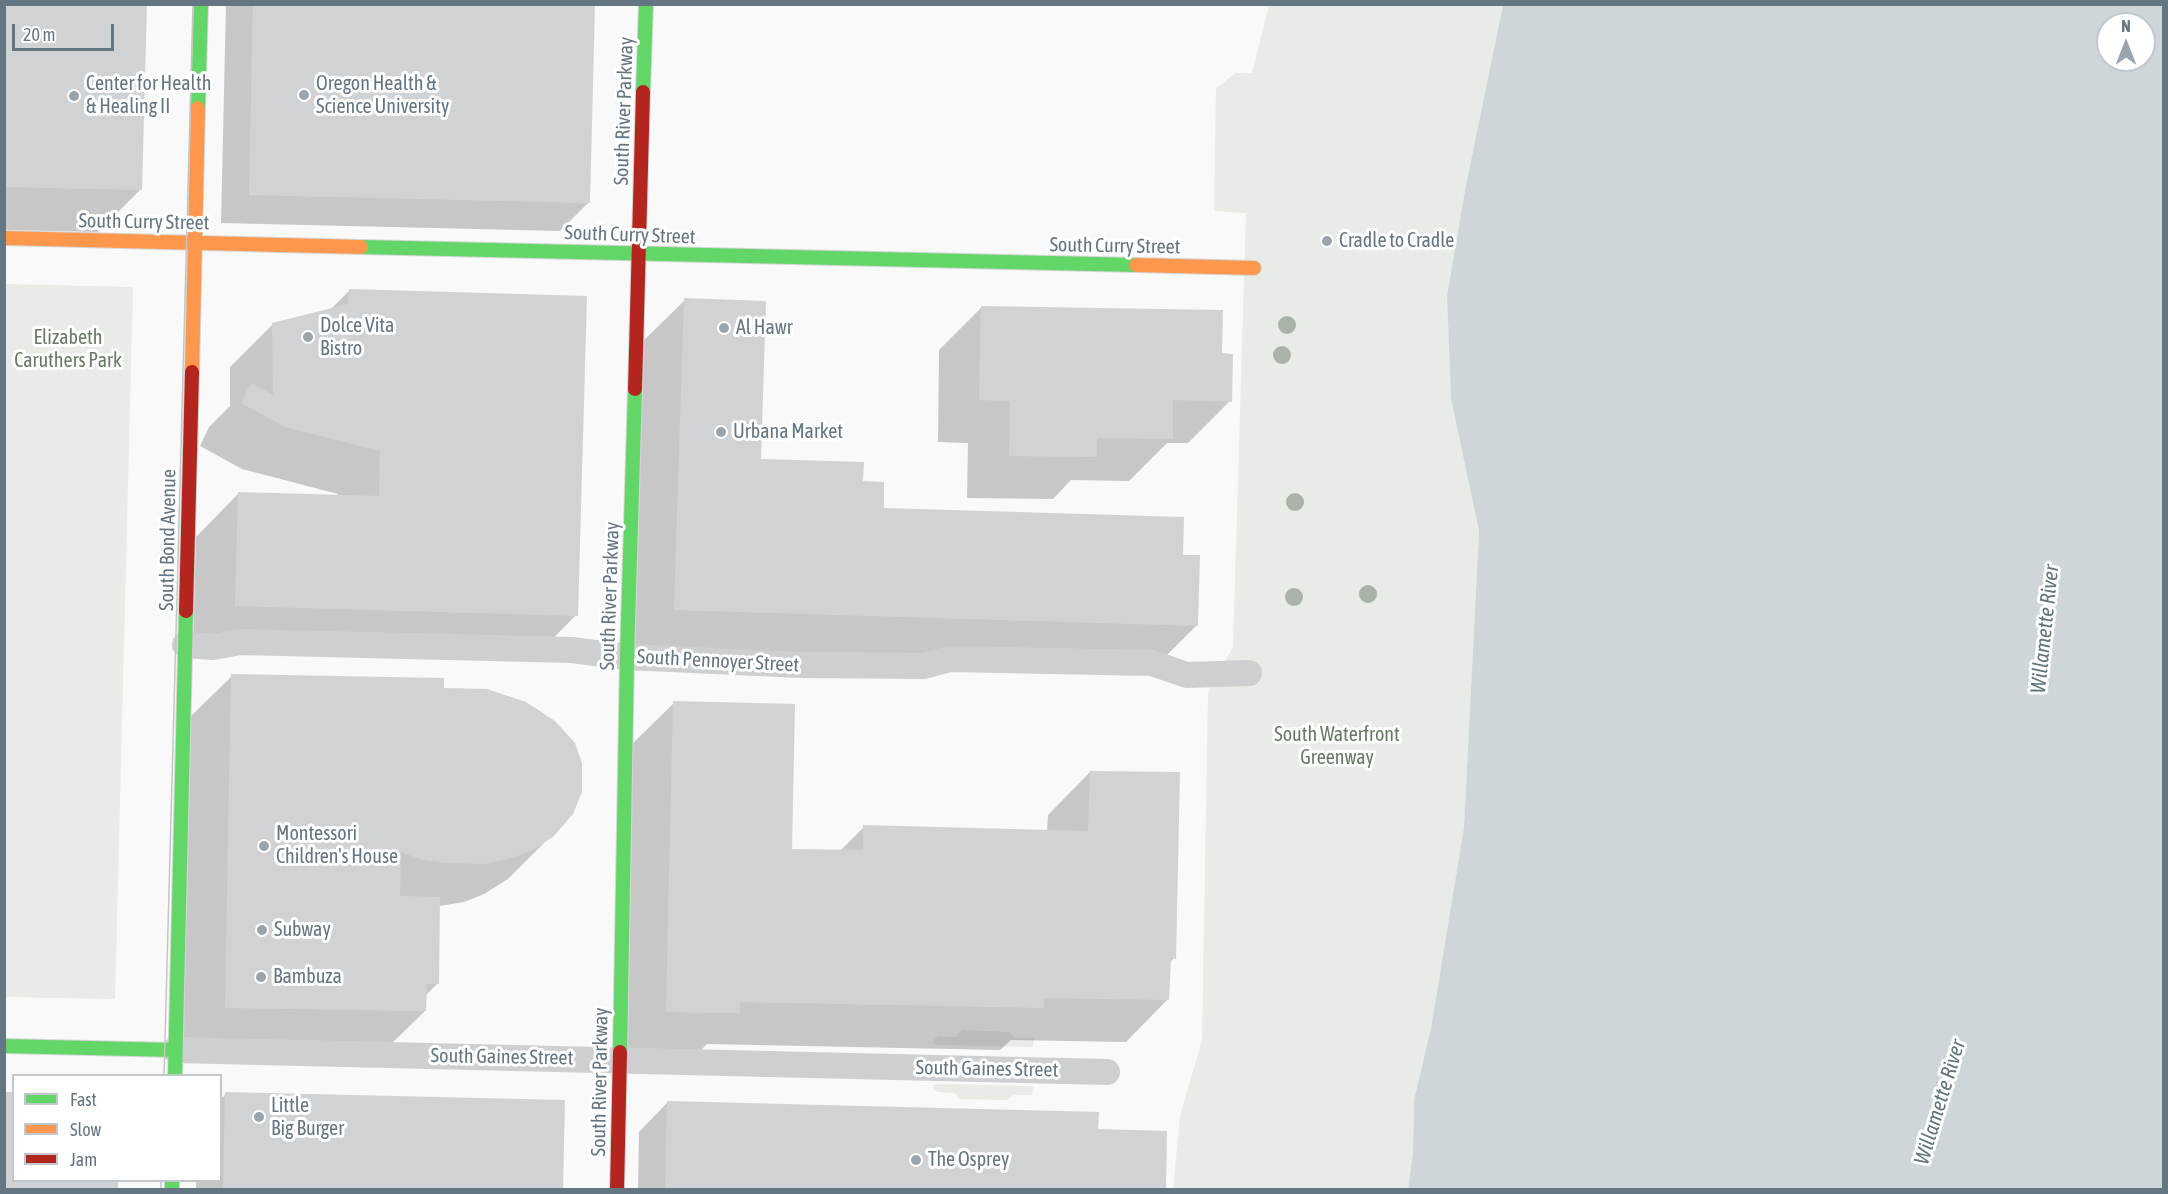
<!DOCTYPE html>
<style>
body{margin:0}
#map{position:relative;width:2168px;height:1194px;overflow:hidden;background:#f9f9f9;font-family:"Asap Condensed",sans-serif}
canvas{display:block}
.frame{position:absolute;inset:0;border:6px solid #657683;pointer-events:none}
.legend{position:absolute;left:12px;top:1074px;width:210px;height:108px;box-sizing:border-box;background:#fff;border:2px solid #c1c8cd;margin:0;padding:8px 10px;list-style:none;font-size:18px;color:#657683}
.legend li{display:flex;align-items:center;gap:12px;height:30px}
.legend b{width:30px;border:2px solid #c1c8cd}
.north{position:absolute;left:2096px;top:12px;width:60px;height:60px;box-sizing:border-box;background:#fff;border:2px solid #c1c8cd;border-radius:50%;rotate:0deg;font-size:16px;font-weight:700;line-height:24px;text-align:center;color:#657683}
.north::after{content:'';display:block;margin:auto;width:21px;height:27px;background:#99a4ac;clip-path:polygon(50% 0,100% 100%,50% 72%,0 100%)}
.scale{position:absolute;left:12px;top:24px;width:102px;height:27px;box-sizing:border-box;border:3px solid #657683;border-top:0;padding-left:8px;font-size:18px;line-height:21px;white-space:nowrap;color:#657683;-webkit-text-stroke:4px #fff;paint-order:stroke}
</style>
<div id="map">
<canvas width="2168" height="1194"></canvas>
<div class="frame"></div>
<ul class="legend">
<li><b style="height:8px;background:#63d668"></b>Fast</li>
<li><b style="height:8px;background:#ff974d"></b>Slow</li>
<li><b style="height:8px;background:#b3261e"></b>Jam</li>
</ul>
<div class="north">N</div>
<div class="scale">20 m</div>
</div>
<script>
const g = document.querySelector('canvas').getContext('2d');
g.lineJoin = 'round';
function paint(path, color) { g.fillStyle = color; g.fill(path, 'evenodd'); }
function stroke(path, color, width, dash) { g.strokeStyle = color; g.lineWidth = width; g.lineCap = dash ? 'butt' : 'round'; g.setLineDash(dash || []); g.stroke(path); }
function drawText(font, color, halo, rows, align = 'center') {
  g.font = font + ' "Asap Condensed",sans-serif'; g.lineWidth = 6; g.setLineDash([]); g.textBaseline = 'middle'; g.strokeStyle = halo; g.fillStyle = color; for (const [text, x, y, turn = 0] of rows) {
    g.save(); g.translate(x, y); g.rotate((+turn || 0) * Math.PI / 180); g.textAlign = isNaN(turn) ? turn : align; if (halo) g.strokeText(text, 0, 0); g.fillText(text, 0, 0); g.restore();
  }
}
paint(new Path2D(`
 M1269 5H1503L1465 190 1447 296 1451 399 1479 531 1464 827 1431 1028 1414 1100 1413 1152 1408 1189 1173 1190 1180 1116 1202 1040 1208 693 1233 647 1246 213 1214 211 1216 88 1236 73H1252Z
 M5 284 133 287 115 999 5 997Z
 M962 1030 1009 1032 1015 1038H1034L1033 1047 938 1045 932 1042 938 1036 956 1037Z
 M937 1084 1033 1086 1032 1095H1014L1007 1100 961 1099 955 1093 937 1092 932 1086Z`), '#e8ebe6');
paint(new Path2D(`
 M1503 5H2163V1189H1408L1413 1152 1414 1100 1431 1028 1464 827 1479 531 1451 399 1447 296 1465 190ZM2108 24H2144V60H2108Z`), '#ced6d9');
paint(new Path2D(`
 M4 4 141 189 98 232 4 230Z
 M226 4H593L588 203 560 231 221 223Z
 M349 291 576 615 534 658 193 648 196 537 238 494 338 497V494L242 469 200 446 209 427 230 406V367L273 324 330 310Z
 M685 300 760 461 861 483 882 510 1182 556 1197 625 1155 667 632 652 642 342Z
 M981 308 1220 354 1230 401 1188 443H1167L1129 481 1071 480 1053 499 967 498 968 443 938 442 939 350Z
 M232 676 442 690 551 836 508 879 484 894 464 902 439 906 438 983 425 996V1011L382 1053 183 1050 189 718Z
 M674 703 791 851H840L864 827 1047 831 1048 815 1090 772 1174 958 1169 963 1168 999 1126 1042 1011 1040 1000 1050 707 1044 696 1055 625 1054 631 745Z
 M226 1094 561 1190H196V1180H220V1100Z
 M667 1103 1097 1131 1164 1190H638L639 1132Z`), '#0003');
paint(new Path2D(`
 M4 4H147L142 190 4 187Z
 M253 4H595L590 203 249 195Z
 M349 289 587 296 578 616 235 606 238 492 379 496 380 451 285 427 241 403 251 383 273 395 272 323 348 304Z
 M684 298 766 301 761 459 864 462 863 481 884 482V508L1184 517 1183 555H1200L1198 626 674 610Z
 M981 306 1223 310 1222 353 1233 354 1232 402 1173 400V439L1097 438V457L1009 456 1010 401 979 400Z
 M231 674 444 678V688L487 689 526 702 555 721 575 743 582 763V792L573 814 553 837 529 852 508 859 484 864 445 863 420 859 401 852 400 896 440 897 439 984H427L426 1011 225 1008Z
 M673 701 795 704 792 849 863 850V825L1088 831 1090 771 1180 772 1176 959 1171 958 1169 1000 1044 998V1008L740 1002V1013L666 1012Z
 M4 1092H14V1180H118V1190H4Z
 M225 1092 565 1100 563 1190H223Z
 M667 1101 1099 1112 1098 1129 1167 1131 1166 1190H665Z`), '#d0d2d3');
const fast = new Path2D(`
 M643 92 646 4
 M198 108 201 4
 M361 247 1136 265
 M4 1046 175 1050
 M620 1052 627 657 635 389
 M175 1076 186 611
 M172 1180V1190`);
const slow = new Path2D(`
 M4 238 361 247
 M1136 265 1254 268
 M192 372 198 108`);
const jam = new Path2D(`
 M635 389 643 92
 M186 611 192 372
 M617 1190 620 1052`);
stroke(fast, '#d5d6d7', 16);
stroke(slow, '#d5d6d7', 16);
stroke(jam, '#d5d6d7', 16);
stroke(new Path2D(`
 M185 645 213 647 240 642 572 650 627 657 801 665 924 666 950 659 1152 663 1187 675 1249 673
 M175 1050 1107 1072`), '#cecfd0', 26);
stroke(fast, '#63d668', 14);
stroke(slow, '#ff974d', 14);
stroke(jam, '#b3261e', 14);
stroke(new Path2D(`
 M164 1076 193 4
 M161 1190V1180`), '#c3c5c6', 1.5);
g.fillStyle = '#a9b3a7';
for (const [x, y] of [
 [1287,325],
 [1282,355],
 [1295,502],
 [1368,594],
 [1294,597]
]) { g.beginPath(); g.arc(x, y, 9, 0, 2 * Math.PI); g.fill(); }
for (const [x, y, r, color] of [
 [304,95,6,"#99a4ac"],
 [74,96,6,"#99a4ac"],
 [1327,241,6,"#99a4ac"],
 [724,328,6,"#99a4ac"],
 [308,337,6,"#99a4ac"],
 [721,432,6,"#99a4ac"],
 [264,846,6,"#99a4ac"],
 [262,930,6,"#99a4ac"],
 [261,977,6,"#99a4ac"],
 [259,1117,6,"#99a4ac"],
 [916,1160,6,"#99a4ac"]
]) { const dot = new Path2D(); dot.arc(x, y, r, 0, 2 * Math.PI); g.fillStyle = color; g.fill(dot); stroke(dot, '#fff', 2); }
drawText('20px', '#657683', '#fff', [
 ["Center for Health",86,84],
 ["& Healing II",86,107],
 ["Oregon Health &",316,84],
 ["Science University",316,107],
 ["Cradle to Cradle",1339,241],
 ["Dolce Vita",320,326],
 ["Bistro",320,349],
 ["Al Hawr",736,328],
 ["Urbana Market",733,432],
 ["Montessori",276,834],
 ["Children's House",276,857],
 ["Subway",274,930],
 ["Bambuza",273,977],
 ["Little",271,1106],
 ["Big Burger",271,1129],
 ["The Osprey",928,1160]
], 'left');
drawText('20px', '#657683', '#fff', [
 ["South River Parkway",624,111,-88],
 ["South Curry Street",144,222,1],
 ["South Curry Street",630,235,2],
 ["South Curry Street",1115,246,1],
 ["South Bond Avenue",168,540,-89],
 ["South River Parkway",610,596,-88],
 ["South Pennoyer Street",718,661,3],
 ["South Gaines Street",502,1057,1],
 ["South Gaines Street",987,1069,1],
 ["South River Parkway",600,1082,-89]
]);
drawText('20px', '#687a64', '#fff', [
 ["Elizabeth",68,338],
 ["Caruthers Park",68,361],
 ["South Waterfront",1337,735],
 ["Greenway",1337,758]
]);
drawText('italic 21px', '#60757c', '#fff', [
 ["Willamette River",2045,629,-84],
 ["Willamette River",1940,1102,-73]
]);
</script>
